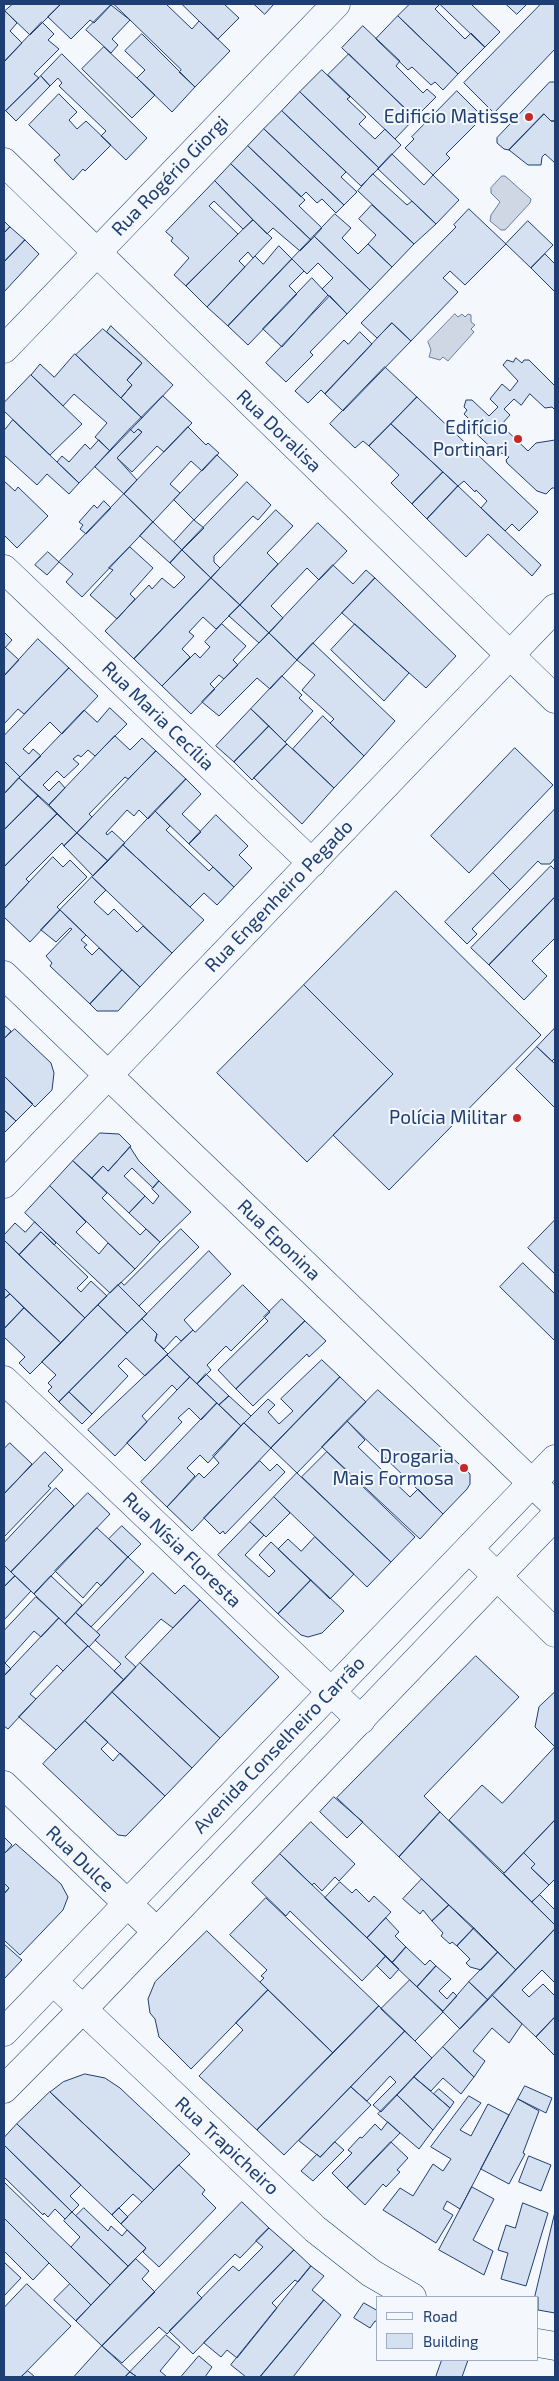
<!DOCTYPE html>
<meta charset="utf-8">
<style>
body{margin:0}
#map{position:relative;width:559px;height:2381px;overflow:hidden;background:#f4f7fb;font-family:"Exo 2",sans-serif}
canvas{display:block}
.frame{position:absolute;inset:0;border:5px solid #1d3f73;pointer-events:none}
.legend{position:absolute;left:376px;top:2296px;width:162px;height:65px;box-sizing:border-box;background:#f4f7fb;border:1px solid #9eadc5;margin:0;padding:6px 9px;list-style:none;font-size:15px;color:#1d3f73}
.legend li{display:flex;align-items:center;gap:10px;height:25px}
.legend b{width:25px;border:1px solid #9eadc5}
</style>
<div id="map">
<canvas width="559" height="2381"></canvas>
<div class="frame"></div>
<ul class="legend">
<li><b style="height:6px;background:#f4f7fb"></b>Road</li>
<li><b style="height:14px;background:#d5e0f0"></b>Building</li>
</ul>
</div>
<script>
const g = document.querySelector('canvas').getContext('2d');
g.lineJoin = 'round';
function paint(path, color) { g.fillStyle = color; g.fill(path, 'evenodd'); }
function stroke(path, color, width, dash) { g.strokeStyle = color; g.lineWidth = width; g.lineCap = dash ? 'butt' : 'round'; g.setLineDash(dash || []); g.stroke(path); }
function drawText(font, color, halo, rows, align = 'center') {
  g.font = font + ' "Exo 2",sans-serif'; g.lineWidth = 4; g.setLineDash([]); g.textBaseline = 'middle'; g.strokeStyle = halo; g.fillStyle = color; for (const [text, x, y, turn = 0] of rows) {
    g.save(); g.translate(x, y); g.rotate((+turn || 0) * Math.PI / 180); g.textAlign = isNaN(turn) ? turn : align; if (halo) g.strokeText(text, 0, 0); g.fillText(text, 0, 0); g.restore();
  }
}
const water = new Path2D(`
 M502 176H505L531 199 530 203 505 230H501L490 221 491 215 500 202 491 193V188Z
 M455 314 458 317 462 314 465 317 468 314 471 315V322L475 325 471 329 474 332 448 361 443 357 440 360 429 357 431 350 428 342Z`);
paint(water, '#cfd7e4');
stroke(water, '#687fa3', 1);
const building = new Path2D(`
 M13 4H61L30 35 5 11Z
 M61 4H110L111 5 94 23 90 20 71 39 48 17Z
 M114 4H166L192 29 199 21 230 51 195 87 179 72 181 70Z
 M182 4H224L239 18 218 39Z
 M254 4H274L265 14Z
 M410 4H440L435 9 465 39 471 33 485 47 458 74 398 16Z
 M440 4H471L500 32 485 47Z
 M506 4H527L517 14Z
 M541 4H555V49L494 113 464 83Z
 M111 5 130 20 112 39 118 45 111 53 86 30Z
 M5 11 17 23 10 31 22 43 4 62Z
 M398 16 458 74 443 90 435 82 431 85 412 67 408 70 376 39Z
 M42 22 54 34 48 40 59 49 34 74 39 78 4 112V62Z
 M363 26 400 61 396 66 423 93 427 89 436 97 415 118 342 48Z
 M142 34 195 87 172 112 137 78 145 70 125 51Z
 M104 47 155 95 132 118 82 69Z
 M62 54 147 138 126 160 101 136 106 131 59 86 62 83 58 78 50 86 41 76Z
 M349 54 415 118 395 139 328 75Z
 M322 70 350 97 347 99 366 117 359 124 375 139 385 129 401 145 379 168 300 92Z
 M41 76 50 86 16 121 6 111Z
 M550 82H555V121H551L544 114 509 150 504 149 497 143V138Z
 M457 91 483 117 446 154 450 158 433 175 405 148 414 139 412 137Z
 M300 92 379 168 361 186 282 111Z
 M59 94 77 112 69 120 77 129 86 121 111 145 85 171 83 169 73 180 54 160 60 155 29 125Z
 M282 111 346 172 341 177 357 192 344 205 264 129Z
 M544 114 551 121H555V163L545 154 542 157 541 165H528L509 150Z
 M264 129 344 205 336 213 322 199 317 203 306 192 301 197 248 146Z
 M248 146 305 200 299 206 322 228 311 240 231 164Z
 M392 154 424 185 433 175 459 200 436 224 378 169Z
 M231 164 311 240 300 251 273 228 267 234 215 181Z
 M373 174 407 205 412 201 436 224 414 244 358 191Z
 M215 181 253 220 243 229 214 201 209 206 238 234 186 286 174 275 189 258 171 241 173 238 166 232Z
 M372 205 414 244 392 267 368 244 376 235 359 219Z
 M469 209 506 244 465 285 450 271 443 278 458 292 411 341 392 323 377 338 361 323 456 227 454 225Z
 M335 214 351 228 342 238 358 254 368 244 392 267 370 290 314 236Z
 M253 220 272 238 253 258 248 252 239 261 245 267 207 307 186 286Z
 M4 221 10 227 4 233Z
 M528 221 553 245 531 268 506 244Z
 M10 227 25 240 4 262V233Z
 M314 236 370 290 347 314 322 289 333 278 318 263 307 274 292 259Z
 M25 240 39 254 4 292V262Z
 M279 246 292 259 228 326 207 307 255 256 263 264Z
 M545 254 555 264V292L531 268Z
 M292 259 304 271 289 286 297 294 248 345 228 326Z
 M312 278 328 295 282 347 263 329Z
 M330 296 347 314 310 352 313 355 286 382 266 363Z
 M392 323 411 341 343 411 325 394Z
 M111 326 173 385 142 418 121 398 132 385 127 380 142 363 107 332Z
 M103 329 142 363 127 380 132 385 121 398 76 355Z
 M360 332 372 344 325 394 321 390 308 403 295 391 344 340 348 344Z
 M75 354 142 418 110 451 95 437 107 423 74 394 63 406 31 375 40 364 54 377Z
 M516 358 522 363 524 360H529L555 386V488H552L546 494 537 491 507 463 506 460 509 457 507 455 501 453 499 455 466 424 469 419 464 414 467 410 464 407 466 400H472L489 416 498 407 490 399 502 384 510 391 518 381 503 365 507 360 513 362Z
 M385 367 417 397 369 446 363 441 355 448 330 424Z
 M31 375 82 424 50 455 4 411V403Z
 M530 394 545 408 552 407 555 410V440L536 443 528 451 501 425 510 415 504 409 514 399 521 405Z
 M163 396 192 423 164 452 157 446 132 472 117 458 142 432 138 429 134 433 130 429Z
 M417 397 538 512 519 531 512 524 505 531 481 508 487 501 476 490 475 492 464 481 458 486 391 424Z
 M13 420 79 483 69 494 47 474 37 485 4 455V431Z
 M391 424 443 472 412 504 391 483 399 475 369 446Z
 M188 427 206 445 208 443 219 453 202 471 191 461 170 484 180 493 153 522 124 494Z
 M130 429 134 433 138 429 142 432 117 458 137 480 124 494 95 467Z
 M99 440 110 451 79 483 57 462 62 456 69 462 85 444 90 449Z
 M217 455 238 475 194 520 174 500Z
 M443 472 458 486 427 519 412 504Z
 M4 481 15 491 18 487 48 516 17 548 4 535Z
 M247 482 271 505 258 520 253 516 214 556V562L220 568 211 578 182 550Z
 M458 486 541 565 532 576 488 534 466 557 427 519Z
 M124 494 153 522 82 597 66 582 73 574 59 562Z
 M104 501 111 508 86 534 80 529 83 525 79 522 94 505 97 508Z
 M276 510 293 526 267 553 278 564 240 605 211 578Z
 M194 520 204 528 182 550 174 542Z
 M153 522 182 550 170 563 140 536Z
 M318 523 347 551 319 580 307 568 271 606 283 618 269 633 240 605Z
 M130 547 153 568 130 594 135 599 117 619 90 595 113 570 109 568Z
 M182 550 211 578 134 659 105 631 149 585 152 589 162 578 174 588 185 577 170 563Z
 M48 552 59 562 47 575 35 565Z
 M333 565 353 584 366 570 375 578 297 660 269 633Z
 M211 578 240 605 216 629 203 617 189 632 194 636 182 649 190 657 162 686 134 659Z
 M375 578 456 656 426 688 342 613Z
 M240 605 269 633 259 643 229 616Z
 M222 624 246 646 233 660 238 665 224 679 219 675 210 684 215 689 191 714 162 686 195 653 200 658 210 647 205 642Z
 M355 624 409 673 384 701 331 650Z
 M4 632 12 640 4 649Z
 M269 633 297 660 270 689 257 678 219 716 202 702Z
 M38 639 69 668 24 714 18 709 4 724V676Z
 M313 643 395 721 364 756 330 723 334 719 302 690 315 675 297 660Z
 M5 647 19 660 4 676V649Z
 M69 668 98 696 62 734 50 722 23 749 29 754 33 749 41 756 20 777 4 761V736Z
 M282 676 302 695 299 698 313 711 285 742 251 709Z
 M110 708 127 724 95 756 88 750 81 757 78 755 73 759 79 764 64 778 57 771 43 785 49 791 59 781 65 788 49 805 19 778 84 710 97 722Z
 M251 709 269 726 234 762 216 746Z
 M323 716 364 756 334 788 293 749Z
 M269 726 287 744 252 780 234 762Z
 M115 736 130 750 142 738 156 751 128 779 125 777 89 814 92 817 77 833 49 805Z
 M287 744 334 788 302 824 254 778Z
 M515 748 553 785 469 873 431 836Z
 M156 751 186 779 148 819 139 810 134 816 127 810 106 833 107 835 112 831 125 843 108 861 77 833Z
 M4 761 20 777 4 794Z
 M19 778 38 796 4 830V794Z
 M186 779 201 794 182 814 201 832 189 844 155 811Z
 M38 796 57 814 4 867V830Z
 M555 809V858L550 864H541L538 861 510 890 493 873Z
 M155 811 170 826 166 830 209 871 213 867 234 887 217 905 204 893 190 907 123 845Z
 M57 814 77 833 64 846 62 843 26 879 29 882 4 909V867Z
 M216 815 248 846 239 855 252 868 234 887 189 844Z
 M77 833 108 861 93 876 64 846Z
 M123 845 204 920 172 953 92 877Z
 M53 857 63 867 70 860 87 877 57 907 60 910 30 942 4 917V909Z
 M551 866 555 870V897L489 965 471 948Z
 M493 873 510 890 472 929 477 934 467 944 445 922Z
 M92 877 106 890 94 902 108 915 114 909 137 932 143 926 172 953 140 987 60 910Z
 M396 891 541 1035 389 1190 333 1135 393 1074 304 985Z
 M555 897V938L532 961 547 976 524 1000 489 965Z
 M60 910 86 935 81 940 87 945 84 947 92 955 99 948 122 970 90 1004 50 966 52 963 46 956 72 929 70 928 56 942 41 930Z
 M122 970 140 987 118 1011H97L90 1004Z
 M304 985 393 1074 307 1162 217 1073Z
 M4 1025 11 1031 4 1039Z
 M555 1028V1058L552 1061 537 1047Z
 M15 1029 51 1063 54 1073 52 1090 35 1107 4 1076V1039Z
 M537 1047 555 1064V1108L516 1069Z
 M4 1076 33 1104 16 1121 4 1110Z
 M4 1110 16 1121 4 1133Z
 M100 1133 119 1134 131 1146 108 1171 103 1166 92 1178 73 1161Z
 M130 1147 139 1161 159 1181 153 1188 132 1168 124 1176 145 1196 129 1213 92 1178 103 1166 108 1171Z
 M73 1161 107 1193 102 1198 140 1235 146 1229 160 1242 135 1269 50 1186Z
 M159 1181 191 1212 160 1242 129 1213 145 1196 153 1204 159 1196 152 1189Z
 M50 1186 86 1222 76 1232 99 1254 108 1243 135 1269 110 1293 25 1213Z
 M555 1220V1274L528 1248Z
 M35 1222 56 1243 54 1245 41 1232 19 1255 4 1240V1235L15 1223 25 1232Z
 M181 1229 199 1247 139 1306 118 1285 121 1282 124 1285Z
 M41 1232 88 1277 77 1288 81 1292 91 1281 107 1296 85 1318 19 1255Z
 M4 1240 85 1318 61 1343 4 1288Z
 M209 1251 231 1274 184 1320 193 1330 181 1341 176 1336 164 1349 155 1341 157 1334 142 1319Z
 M523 1263 555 1294V1341L500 1287Z
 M118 1285 147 1314 127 1333 98 1305Z
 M243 1285 270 1312 231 1351 226 1346 207 1365 211 1370 197 1384 167 1355 193 1330 195 1332Z
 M4 1288 10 1294 4 1299Z
 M10 1294 24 1308 4 1329V1299Z
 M282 1299 305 1321 236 1389 218 1370 268 1321 264 1317Z
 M98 1305 127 1333 59 1402 48 1391 52 1387 48 1383 56 1375 42 1362Z
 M24 1308 61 1343 30 1374 19 1363 25 1357 4 1337V1329Z
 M142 1319 157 1334 155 1341 168 1354 145 1376 126 1358 118 1366 128 1376 92 1414 69 1392Z
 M305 1321 326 1341 309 1357 307 1354 253 1406 236 1389Z
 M167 1355 190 1377 177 1390 172 1385 142 1416 147 1422 115 1456 88 1430Z
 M322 1360 340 1377 271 1448 244 1423 268 1399 275 1405 268 1412 279 1424 293 1411 281 1399Z
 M206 1374 229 1396 219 1405 197 1384Z
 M190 1377 217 1403 201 1420 189 1408 178 1418 182 1422 145 1461 127 1443Z
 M340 1377 366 1402 297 1473 271 1448Z
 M378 1390 470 1474V1484L467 1489 443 1514 347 1421Z
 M69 1392 92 1414 82 1424 59 1402Z
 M229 1396 251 1416 241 1426 219 1405Z
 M217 1403 241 1426 208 1463 200 1455 187 1468 195 1476 167 1507 141 1482Z
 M347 1421 365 1440 358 1447 410 1497 418 1489 443 1514 420 1539 322 1447Z
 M244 1423 271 1448 192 1531 167 1507 199 1473 204 1478 219 1463 213 1456Z
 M10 1443 32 1464 4 1494V1449Z
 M45 1452 63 1470 48 1486 51 1488 4 1537V1494Z
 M327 1452 415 1537 391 1562 302 1477Z
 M260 1461 270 1471 277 1464 285 1472 225 1534 223 1531 220 1534 204 1518Z
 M297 1473 391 1562 367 1587 274 1497Z
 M56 1488 74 1506 11 1572 4 1565V1543Z
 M88 1493 110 1514 34 1594 11 1572Z
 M274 1497 290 1513 266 1537 250 1522Z
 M250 1522 264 1535 245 1555 269 1577 275 1571 259 1555 271 1542 311 1580 278 1614 218 1555Z
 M122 1526 141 1544 128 1557 109 1539Z
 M97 1528 128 1557 101 1586 97 1582 83 1598 55 1571Z
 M315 1537 354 1574 330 1599 278 1549 288 1539 301 1551Z
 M128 1557 144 1572 91 1627 76 1613Z
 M4 1565 15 1576 4 1587Z
 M153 1573 175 1594 184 1585 200 1600 173 1628 161 1619 125 1657 136 1667 124 1680 114 1671 121 1664 95 1640 100 1635 97 1632Z
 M15 1576 31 1591 4 1620V1587Z
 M51 1576 82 1605 65 1624 34 1594Z
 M311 1580 344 1611 322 1633 308 1637 301 1635 278 1614Z
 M36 1597 59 1618 41 1637 34 1631 5 1663 11 1669 4 1676V1631Z
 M200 1600 279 1677 220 1738 140 1663Z
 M76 1613 100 1635 89 1647 65 1624Z
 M59 1618 88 1646 63 1671 57 1665 30 1694 36 1699 8 1729 4 1726V1676Z
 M88 1646 124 1680 56 1750 19 1717Z
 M476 1656 519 1697 424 1796 440 1812 399 1857 337 1798Z
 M140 1663 220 1738 192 1768 112 1692Z
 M112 1692 192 1768 165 1796 85 1721Z
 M555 1692V1747L535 1727 539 1707Z
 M85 1721 108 1742 101 1749 113 1761 120 1753 165 1796 126 1836 118 1835 43 1764Z
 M555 1747V1820L504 1873 449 1820 482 1785 502 1803Z
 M334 1797 363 1822 347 1838 320 1812Z
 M440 1812 555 1925V1929L516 1970 399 1857Z
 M555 1820V1879L549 1885 531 1868 535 1864 524 1853Z
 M311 1822 355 1864 339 1881 335 1877 322 1891 314 1883 312 1885 280 1854Z
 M4 1837 12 1845 4 1854Z
 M16 1844 61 1884 68 1897 63 1910 20 1955 4 1940V1894L9 1888 4 1883V1854Z
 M524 1853 535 1864 531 1868 549 1885 532 1902 504 1874Z
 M280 1854 386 1956 362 1981 290 1911 286 1916 252 1883Z
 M422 1879 449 1905 432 1921 423 1910 420 1914 403 1899Z
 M340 1882 352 1893 356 1889 369 1902 374 1896 391 1912 367 1938 325 1898Z
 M4 1883 9 1888 4 1894Z
 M540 1895 555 1910V1925L532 1902Z
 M266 1898 379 2006 333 2053 260 1982 264 1978 261 1976 267 1970 230 1935Z
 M449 1905 474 1928 457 1946 452 1942 450 1944 441 1936 443 1933 432 1921Z
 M386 1918 399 1932 395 1936 406 1947 392 1963 367 1938Z
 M474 1928 498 1952 481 1970 470 1967 466 1963 470 1959 457 1946Z
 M555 1929V1983L542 1970 522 1990 529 1997 543 1984 555 1996V2017L536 2037 492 1995Z
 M207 1931 268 1990 191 2069 159 2037 155 2019 150 2013 148 1999 155 1982Z
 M4 1944 22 1960 4 1979Z
 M406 1947 425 1965 430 1960 436 1966 417 1987 392 1963Z
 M498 1952 516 1970 488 2000 469 1982Z
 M386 1956 399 1969 390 1979 377 1966Z
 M436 1966 451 1979 439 1991 447 1999 453 1992 457 1996 443 2011 417 1987Z
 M410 1980 443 2012 415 2041 381 2009Z
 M469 1982 488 2000 460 2029 443 2012Z
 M268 1990 333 2053 257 2130 199 2076 243 2030 236 2023Z
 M492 1995 522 2024 509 2043 492 2028 473 2051 485 2061 474 2077 443 2047Z
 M379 2006 405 2031 284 2155 257 2130Z
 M555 2017V2056L536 2037Z
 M405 2031 432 2058 381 2112 373 2105 396 2082 390 2076 367 2101 351 2087Z
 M443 2047 474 2077 461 2094 443 2078 431 2091 414 2077Z
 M85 2074 105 2078 120 2088 190 2154 154 2190 50 2092 63 2082Z
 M414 2077 450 2108 433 2130 397 2095Z
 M525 2086 552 2098 546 2113 518 2099Z
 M351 2087 371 2105 320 2157 299 2141Z
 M439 2089 454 2102 450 2108 434 2094Z
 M50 2092 154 2190 142 2202 133 2194 112 2215 17 2124Z
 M397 2095 433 2130 419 2149 378 2114Z
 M469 2096 481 2103 460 2130 471 2136 488 2104 509 2115 460 2209 447 2201 443 2209 453 2215 436 2243 383 2210 400 2188 413 2196 433 2164 443 2171 451 2159 431 2147Z
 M518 2099 539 2111 523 2153 525 2154 509 2184 481 2169Z
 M388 2122 400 2133 347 2188 332 2173 352 2153 348 2150 360 2137 362 2138 375 2124 381 2130Z
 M17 2124 81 2185 70 2196 79 2205 72 2212 4 2145V2138Z
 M335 2142 344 2150 313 2181 301 2171 317 2154 320 2157Z
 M391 2142 408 2158 397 2170 400 2172 386 2187 383 2184 365 2205 347 2188Z
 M4 2145 72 2212 65 2219 55 2209 48 2217 44 2213 43 2215 4 2177Z
 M529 2156 551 2165 541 2191 519 2182Z
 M179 2165 205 2190 202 2194 216 2208 159 2267 143 2252 146 2248 121 2224Z
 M4 2182 110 2285 91 2305 4 2218Z
 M472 2187 494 2199 473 2240 493 2251 484 2275 439 2250Z
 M242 2202 269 2228 240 2258 235 2254 197 2293 202 2298 167 2334 159 2327 122 2363 102 2346Z
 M523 2203 548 2213 526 2286 501 2279 508 2253 498 2250 506 2225 515 2228Z
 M84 2208 108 2231 111 2226 122 2236 127 2230 146 2248 128 2266 76 2216Z
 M119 2208 128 2217 121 2224 112 2215Z
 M72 2212 128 2266 110 2285 71 2247 80 2237 64 2221Z
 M555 2212V2313L538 2310V2297H535Z
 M4 2218 49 2263 33 2280 4 2251Z
 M269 2228 294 2250 193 2354 169 2331 233 2266 239 2271 263 2247 256 2241Z
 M294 2250 311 2266 298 2282 295 2280 272 2303 277 2308 237 2358 227 2350 221 2357 204 2343Z
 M136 2259 149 2271 142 2279 155 2292 102 2346 76 2321Z
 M4 2262 21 2278 4 2296Z
 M311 2266 324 2276 312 2290 324 2300 260 2377H246L231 2365Z
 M27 2284 71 2326 21 2377H4V2308Z
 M70 2284 91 2305 76 2321 54 2300Z
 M324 2300 341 2315 293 2377H260Z
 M364 2303 378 2311V2322L375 2321 370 2328 354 2318Z
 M166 2335 180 2347 160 2371 167 2377H137L130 2372Z
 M102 2346 130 2372 125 2377H74Z
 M199 2356 212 2367 205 2377H181Z
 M442 2360H468L462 2377H436Z
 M28 2371 35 2377H21Z
 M130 2372 137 2377H125Z`);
paint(building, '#d5e0f0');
stroke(building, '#1d3f73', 1);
const street = new Path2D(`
 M4 162 555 699
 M4 349 336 4
 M4 569 312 863
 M4 975 555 1505
 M4 1184 555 608
 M4 1380 361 1720
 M469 1549 555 1633
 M4 1785 157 1932
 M53 1981 315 2229 371 2273 412 2297
 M538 2343 555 2346`);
const secondary = new Path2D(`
 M4 2032 555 1459
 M4 2089 83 2009 555 1516`);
stroke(street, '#1d3f73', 29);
stroke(secondary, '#1d3f73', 29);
stroke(street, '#f4f7fb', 28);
stroke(secondary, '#f4f7fb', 28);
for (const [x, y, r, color] of [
 [529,117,5,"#c62828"],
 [518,439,5,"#c62828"],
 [517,1118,5,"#c62828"],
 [464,1468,5,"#c62828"]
]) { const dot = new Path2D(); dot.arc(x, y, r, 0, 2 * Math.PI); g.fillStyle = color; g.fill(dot); stroke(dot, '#f4f7fb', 2); }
drawText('19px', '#1d3f73', '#f4f7fb', [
 ["Edificio Matisse",519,117],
 ["Edifício",508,428],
 ["Portinari",508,450],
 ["Polícia Militar",507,1118],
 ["Drogaria",454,1457],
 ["Mais Formosa",454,1479]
], 'right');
drawText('19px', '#1d3f73', '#f4f7fb', [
 ["Rua Rogério Giorgi",170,176,-46],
 ["Rua Doralisa",279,431,44],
 ["Rua Maria Cecília",158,716,44],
 ["Rua Engenheiro Pegado",279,896,-46],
 ["Rua Eponina",279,1240,44],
 ["Rua Nísia Floresta",182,1550,44],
 ["Avenida Conselheiro Carrão",279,1745,-46],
 ["Rua Dulce",80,1859,44],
 ["Rua Trapicheiro",227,2146,43]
]);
</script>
